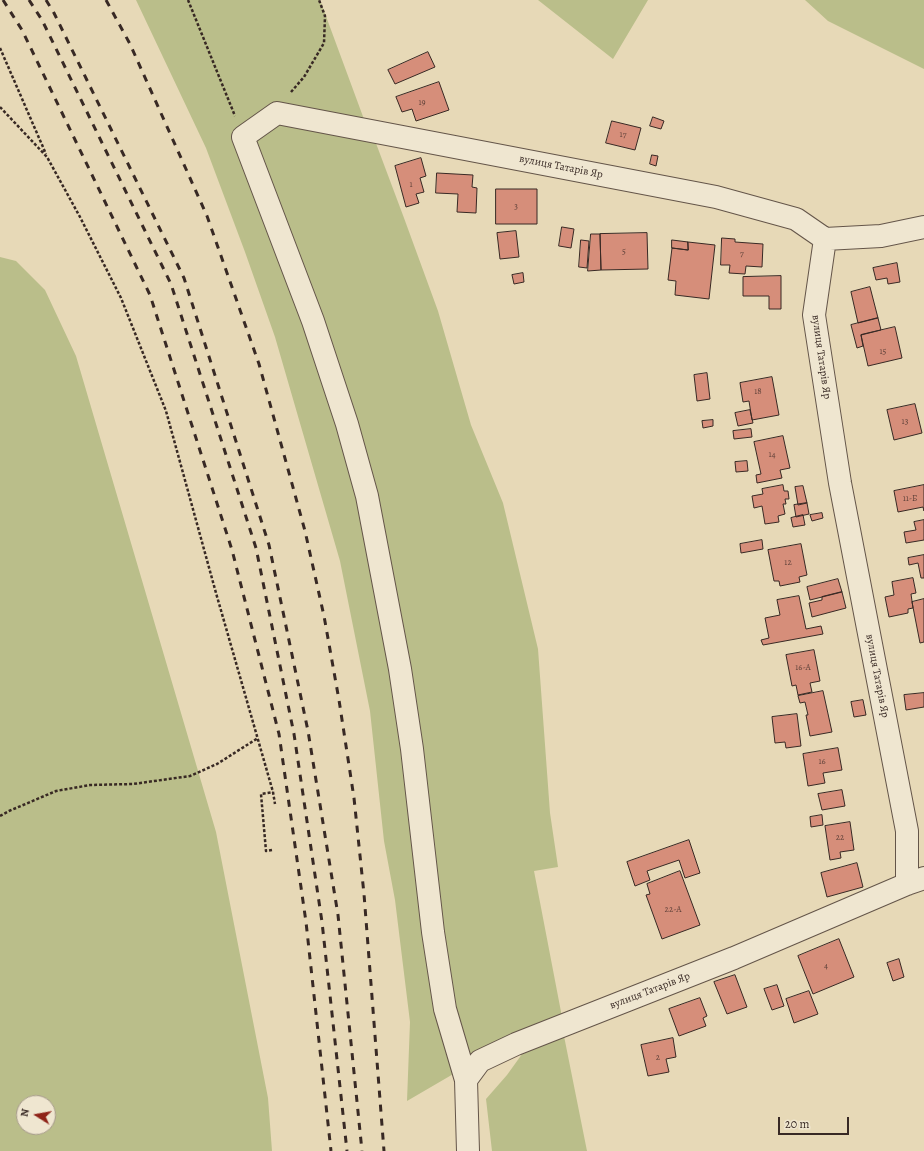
<!DOCTYPE html>
<meta charset="utf-8">
<style>
body{margin:0}
#map{position:relative;width:924px;height:1151px;overflow:hidden;background:#e7d9b7;font-family:Alegreya,serif}
canvas{display:block}
.north{position:absolute;left:16px;top:1095px;width:40px;height:40px;box-sizing:border-box;background:#efe6d0;border:1px solid #a69a8b;border-radius:50%;rotate:281deg;font-size:11px;font-weight:700;line-height:16px;text-align:center;color:#382924}
.north::after{content:'';display:block;margin:auto;width:14px;height:18px;background:#8f2418;clip-path:polygon(50% 0,100% 100%,50% 72%,0 100%)}
.scale{position:absolute;left:778px;top:1117px;width:71px;height:18px;box-sizing:border-box;border:2px solid #382924;border-top:0;padding-left:5px;font-size:12px;line-height:14px;white-space:nowrap;color:#382924;-webkit-text-stroke:3px #efe6d0;paint-order:stroke}
</style>
<div id="map">
<canvas width="924" height="1151"></canvas>
<div class="north">N</div>
<div class="scale">20 m</div>
</div>
<script>
const g = document.querySelector('canvas').getContext('2d');
g.lineJoin = 'round';
function paint(path, color) { g.fillStyle = color; g.fill(path, 'evenodd'); }
function stroke(path, color, width, dash) { g.strokeStyle = color; g.lineWidth = width; g.lineCap = dash ? 'butt' : 'round'; g.setLineDash(dash || []); g.stroke(path); }
function drawText(font, color, halo, rows, align = 'center') {
  g.font = font + ' Alegreya,serif'; g.lineWidth = 3.5; g.setLineDash([]); g.textBaseline = 'middle'; g.strokeStyle = halo; g.fillStyle = color; for (const [text, x, y, turn = 0] of rows) {
    g.save(); g.translate(x, y); g.rotate((+turn || 0) * Math.PI / 180); g.textAlign = isNaN(turn) ? turn : align; if (halo) g.strokeText(text, 0, 0); g.fillText(text, 0, 0); g.restore();
  }
}
paint(new Path2D(`
 M136 0H320L365 122 374 138 404 218 438 311 471 425 503 503 538 649 550 813 558 867 534 871 562 1017 467 1066 407 1101 410 1022 395 900 384 841 370 711 340 561 275 337 245 252 206 148Z
 M538 0H648L613 59Z
 M805 0H924V69L828 21Z
 M0 257 16 261 45 290 76 356 216 832 268 1098 272 1151H0ZM24 1103H48V1127H24Z
 M563 1031 587 1151H492L486 1099 507 1075 530 1043Z`), '#babe8a');
const building = new Path2D(`
 M428 52 435 67 395 84 388 70Z
 M439 82 449 110 416 121 412 109 402 112 396 97Z
 M653 117 664 121 661 129 650 126Z
 M612 121 641 128 635 150 606 143Z
 M652 155 658 156 656 166 650 164Z
 M421 158 426 176 420 178 424 192 416 194 419 203 406 207 395 166Z
 M437 173 473 175 472 187 477 188 476 213 457 212 458 194 436 193Z
 M496 189H537V224H496Z
 M562 227 574 229 571 248 559 246Z
 M516 231 519 257 500 259 497 233Z
 M647 233 648 269 601 270 600 234Z
 M591 234H600L601 270 588 271Z
 M722 238 735 239V242L763 244 762 267 746 266 745 274 729 273 730 265H721Z
 M581 240 589 241 587 268 579 267Z
 M672 240 688 242V250L672 248Z
 M688 242 715 245 709 299 675 295 676 281 668 280 672 248 688 250Z
 M897 263 900 282 888 284 887 278 876 280 873 268Z
 M523 273 524 282 514 284 512 275Z
 M781 276V309H769V296H743V277Z
 M870 287 878 318 858 323 851 292Z
 M878 318 881 330 861 335 863 346 857 348 851 325Z
 M895 327 902 358 868 366 861 335Z
 M707 373 710 399 697 401 694 375Z
 M772 377 779 415 752 420 749 401 743 402 740 383Z
 M915 404 922 433 894 440 887 410Z
 M750 410 753 423 738 426 735 413Z
 M713 420V426L703 428 702 421Z
 M751 429 752 437 734 439 733 431Z
 M783 436 790 468 780 470 782 478 757 483 756 475 761 474 754 442Z
 M747 461 748 471 736 472 735 462Z
 M783 485 784 491H788L789 499H785L786 504H783L785 514 778 516 779 522 765 524 762 506 754 508 752 496 763 494 762 489Z
 M924 485V511L923 507 898 512 894 491Z
 M803 486 807 503 798 505 795 487Z
 M807 503 809 514 796 517 794 505Z
 M822 513 823 518 812 521 810 515Z
 M803 515 805 525 793 527 791 518Z
 M924 520V540L906 543 904 532 916 530 914 522Z
 M762 540 763 549 741 553 740 544Z
 M801 544 807 575 799 577 800 582 780 586 779 581H774L768 550Z
 M924 555V578H921L918 563 909 565 908 558Z
 M913 578 916 593 911 594 913 608 908 609V613L889 617 885 597 894 595 892 582Z
 M838 579 842 592 810 600 807 587Z
 M842 592 846 608 812 617 809 603 822 600V597Z
 M799 596 806 629 821 626 823 634 763 645 761 640 769 638 765 618 780 615 777 600Z
 M924 599V642L920 643 912 602Z
 M814 650 820 681 810 683 812 692 798 695 796 685 792 686 786 655Z
 M823 691 832 732 810 736 806 715H808L805 702 800 703 798 696Z
 M924 693V707L906 710 904 695Z
 M863 700 866 715 854 717 851 702Z
 M797 714 801 746 786 748 785 742 775 743 772 717Z
 M838 748 842 770 823 773 825 783 808 786 803 754Z
 M842 790 845 806 822 810 818 794Z
 M822 815 823 825 811 827 810 817Z
 M850 822 854 850 840 852 841 858 830 860 825 826Z
 M689 840 700 873 685 878 679 860 647 871 650 880 635 886 627 862Z
 M857 863 863 887 827 897 821 873Z
 M680 871 700 925 662 939 646 895 650 894 647 884Z
 M839 939 854 977 813 994 798 956Z
 M899 959 904 977 893 981 887 963Z
 M735 975 747 1007 727 1014 714 982Z
 M777 985 784 1006 772 1010 764 989Z
 M809 991 818 1014 794 1023 786 999Z
 M700 998 707 1016 703 1018 706 1026 679 1036 669 1009Z
 M673 1038 676 1057 666 1059 669 1072 648 1076 641 1045Z`);
paint(building, '#d68e7a');
stroke(building, '#382924', 1);
const minor = new Path2D(`
 M825 239 881 236 924 227
 M466 1080 480 1061 516 1044 734 958 907 884 924 878
 M468 1151 466 1080 445 1009 433 932 412 749 400 669 367 496 347 424 313 321 243 137 277 113 716 197 796 219 825 239 814 315 840 483 907 831V884`);
stroke(minor, '#645549', 24);
stroke(new Path2D(`
 M188 0 235 116
 M0 48 46 154
 M291 92 304 77 324 43 325 16 319 0
 M0 107 47 157 80 217 121 298 166 411 216 593 273 792 275 804
 M0 816 9 811 56 791 90 785 133 784 190 776 217 764 258 738
 M272 850 266 851 261 794 273 792`), '#382924', 2.5, [3, 2]);
stroke(minor, '#efe6d0', 22);
stroke(new Path2D(`
 M3 0 22 30 150 295 232 550 279 734 306 922 331 1151
 M29 0 42 20 171 284 256 548 294 734 322 922 347 1151
 M46 0 54 13 184 278 269 545 308 731 338 915 362 1151
 M106 0 130 44 207 216 259 364 305 531 324 616 339 700 354 798 364 894 384 1151`), '#382924', 3, [7, 7]);
drawText('9px', '#60423a', null, [
 ["19",422,103],
 ["17",623,135],
 ["1",411,185],
 ["3",516,207],
 ["5",624,252],
 ["7",742,254],
 ["15",883,352],
 ["18",758,392],
 ["13",905,422],
 ["14",772,455],
 ["11-Б",910,499],
 ["12",788,563],
 ["16-А",803,668],
 ["16",822,762],
 ["22",840,838],
 ["22-А",673,910],
 ["4",826,966],
 ["2",658,1058]
]);
drawText('11px', '#382924', '#efe6d0', [
 ["вулиця Татарів Яр",561,167,11],
 ["вулиця Татарів Яр",821,357,82],
 ["вулиця Татарів Яр",877,676,79],
 ["вулиця Татарів Яр",650,991,-21]
]);
</script>
